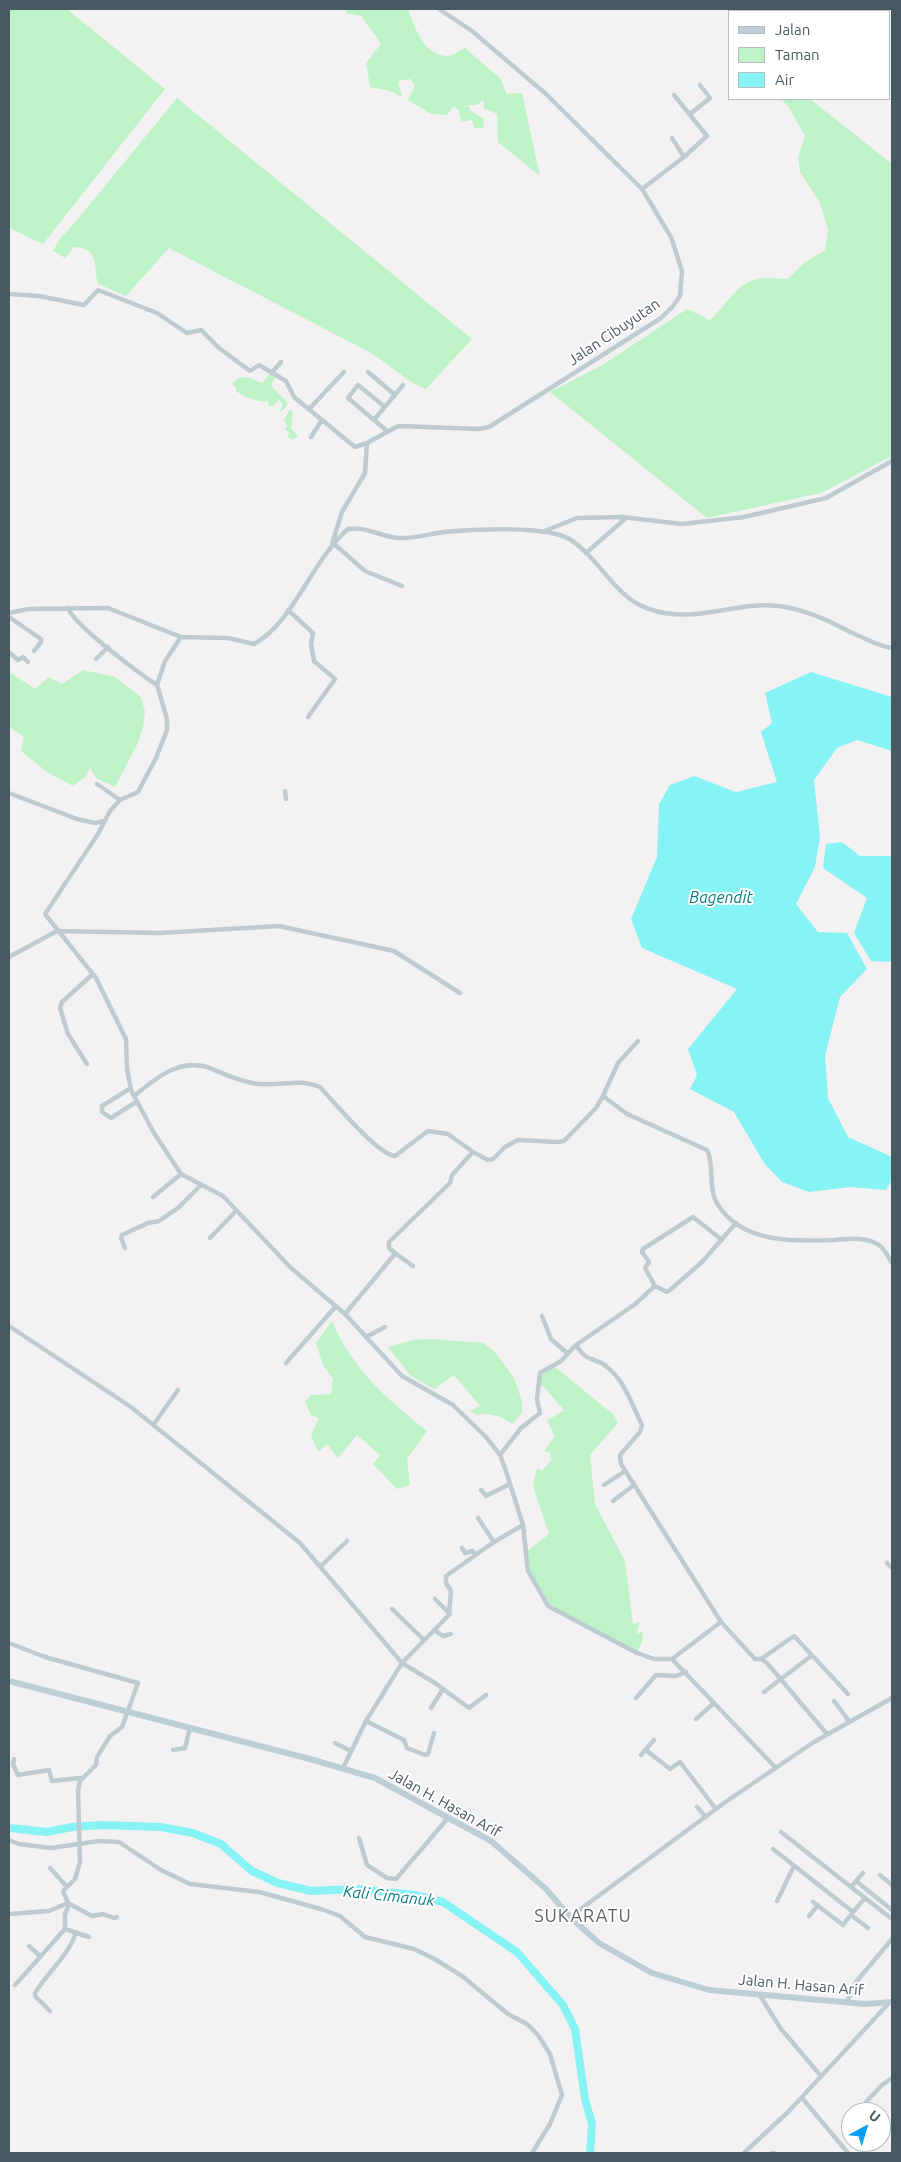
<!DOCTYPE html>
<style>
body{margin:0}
#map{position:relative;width:901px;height:2162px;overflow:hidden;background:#f4f1f2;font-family:Ubuntu,sans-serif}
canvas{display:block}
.frame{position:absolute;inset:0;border:10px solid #475a61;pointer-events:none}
.legend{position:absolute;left:728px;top:10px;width:162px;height:90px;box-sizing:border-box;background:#fff;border:1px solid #b5bdc0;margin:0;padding:6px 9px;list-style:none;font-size:15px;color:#475a61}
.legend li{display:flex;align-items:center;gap:10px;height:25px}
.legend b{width:25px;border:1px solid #b5bdc0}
.north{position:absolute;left:841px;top:2102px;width:50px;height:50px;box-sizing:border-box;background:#fff;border:1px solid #b5bdc0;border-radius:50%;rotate:39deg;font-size:14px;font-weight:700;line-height:20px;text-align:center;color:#475a61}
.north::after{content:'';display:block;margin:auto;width:18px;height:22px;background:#0a9ff5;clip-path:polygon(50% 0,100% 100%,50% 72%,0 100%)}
</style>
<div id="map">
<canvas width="901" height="2162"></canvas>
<div class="frame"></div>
<ul class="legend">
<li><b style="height:6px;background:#beced6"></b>Jalan</li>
<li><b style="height:14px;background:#bef3c8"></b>Taman</li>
<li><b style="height:14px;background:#87f3f4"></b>Air</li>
</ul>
<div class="north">U</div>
</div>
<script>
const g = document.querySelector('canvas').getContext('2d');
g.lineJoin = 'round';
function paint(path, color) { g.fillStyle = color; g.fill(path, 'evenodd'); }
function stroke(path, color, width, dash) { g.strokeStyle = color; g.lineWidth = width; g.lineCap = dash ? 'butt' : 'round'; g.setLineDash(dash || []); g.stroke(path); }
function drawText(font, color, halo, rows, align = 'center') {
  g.font = font + ' Ubuntu,sans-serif'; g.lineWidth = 4; g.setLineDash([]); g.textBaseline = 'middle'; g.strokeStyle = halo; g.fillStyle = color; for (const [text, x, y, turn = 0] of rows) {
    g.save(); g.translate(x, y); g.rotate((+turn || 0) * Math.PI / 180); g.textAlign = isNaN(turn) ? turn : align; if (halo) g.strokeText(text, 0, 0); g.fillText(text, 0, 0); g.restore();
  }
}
paint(new Path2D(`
 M9 9H67L165 89 43 244 9 228Z
 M347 9H408C415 27 423 55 447 56 452 56 460 50 465 48L500 78 507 94 522 93 540 176 498 142 497 114 484 108 483 100 477 105H468L471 111 484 119 483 128H474L472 120 461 122 459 111 454 106 447 115 431 114 408 100 415 85 410 79 398 81 402 97 390 91 370 87 366 63 381 44C375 33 367 27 362 16L346 13Z
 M177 98 472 339 426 389 411 382 373 354 169 248 126 296 98 284C93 270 101 248 74 247L65 258 53 251 59 240 77 220Z
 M781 99H810L892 164V456L821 493 707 518 550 392 604 364 687 309 710 320C725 307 736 283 757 279 766 277 778 279 788 279L803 264 825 250 828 230 820 203 800 172 798 157 805 136 789 107Z
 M270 374 275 378 271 386 287 402 286 407 279 413 283 404 279 400 273 406H269L268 401C258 403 245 397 236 391V387L232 384 238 378 247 377 262 383Z
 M290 409 293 413 291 428 298 436 292 440 288 437 289 432 285 429 287 426 284 420Z
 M83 670 115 677 141 697 145 712 143 727 137 745 115 787 96 778 90 768 85 777 73 786 47 772 21 751 24 737 9 727V672L35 689 49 677 62 684Z
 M332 1321C351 1368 388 1400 427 1431L407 1459 410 1485 397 1489 373 1464 380 1455 357 1435 338 1458 327 1444 318 1452 311 1435 319 1418 311 1415 305 1402 311 1395 331 1394 333 1379 323 1365 316 1343Z
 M430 1339 484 1343 496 1353 514 1378 522 1401V1413L512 1424C502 1417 490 1412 477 1415L470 1411 480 1406 454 1375 434 1389 410 1375 388 1347 413 1340Z
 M554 1366 614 1415 618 1423 590 1455 595 1504 625 1561 633 1624 640 1622 636 1634 642 1631 643 1640 637 1653 550 1609 530 1576 526 1552 549 1534 533 1486 537 1468 542 1471 552 1459 549 1452 544 1451 555 1436 547 1421 564 1410 543 1386 538 1387V1374Z`), '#bef3c8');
paint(new Path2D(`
 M811 672 892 697V751L857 740 837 748 814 780 820 837 815 867 796 904 818 932 847 933 867 969 840 997 825 1056 828 1098 848 1137 892 1157V1180L886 1190 850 1187 809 1192 782 1182 764 1163 734 1112 690 1089 697 1075 688 1049 737 989 642 948 631 919 657 857 659 804 670 785 694 776 736 792 777 782 761 732 772 723 765 693Z
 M842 842 860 856H892V962L871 961 854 933 867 898 823 868 826 844Z`), '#87f3f4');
stroke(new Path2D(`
 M9 1828 47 1832 72 1827 102 1825 161 1827 193 1833 221 1844 252 1871 278 1883 311 1891 356 1889 415 1895 443 1902 517 1952 563 2005 575 2029 585 2099 592 2124 590 2153`), '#87f3f4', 8);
stroke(new Path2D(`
 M690 114 710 98 700 85
 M672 138 684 157
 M642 189 684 157 707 136 674 95
 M9 294 39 296 84 305 98 290 157 313 187 333 201 330 219 348 250 371 259 365 286 381 294 397 355 447 367 443
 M272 372 281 362
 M368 372 395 395
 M385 407 358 385 348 398 387 431
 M309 409 344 372
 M374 420 403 385
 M311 437 322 420
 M542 532 577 518 622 517 682 524 744 517 826 498 892 461
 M333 543 365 571 402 586
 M332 544 342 512 365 473 367 443 398 426 479 429 489 427 661 318 673 306 680 296 682 271 671 237 642 189 546 94 472 31 439 9
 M586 553 626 518
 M68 608C74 625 140 674 157 685
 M288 610 313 633 311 644 314 661 335 679 308 717
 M9 613 28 609 108 608 181 637 228 638 254 644C294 622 312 560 348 529 367 526 381 537 399 538 414 539 429 534 444 532 472 529 548 525 571 540 601 560 614 597 649 609 693 625 735 601 779 606 803 609 830 621 850 632 865 638 877 646 892 648
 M9 617 41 639V642L34 651
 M181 637 165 661 157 685 167 719V730L156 758 138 792 120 800 110 811 98 834 45 914 96 978 126 1039 127 1069 131 1090 154 1133 181 1174 223 1196 290 1267 345 1314 402 1376 453 1405 486 1437 500 1455 505 1468 523 1525 528 1571 548 1606 637 1653 654 1659H672L776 1768
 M9 652 18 660 23 657 28 662
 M96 659 108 647
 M97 784 120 800
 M285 791 286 799
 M9 793 77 819 95 823 104 821
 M9 957 57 931 160 933 279 926 394 951 460 993
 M87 1064 68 1034 60 1008 62 1002 93 974
 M131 1088 102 1106V1112L111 1118 136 1102
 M134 1096C156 1078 181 1056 212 1069 227 1075 244 1083 260 1084 281 1086 299 1078 320 1087 334 1102 377 1154 395 1156L428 1131 448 1134 473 1152 488 1160 493 1159 505 1147 518 1140 558 1142 564 1141 596 1108 603 1096 627 1114 707 1150C715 1164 707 1188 718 1205 743 1244 794 1241 834 1240 848 1239 866 1236 879 1245 885 1249 888 1257 892 1263
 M603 1096 618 1063 638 1041
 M153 1197 181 1174
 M210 1238 236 1211
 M125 1248 121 1238 122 1235 148 1223 159 1221 178 1208 201 1185
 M395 1253 413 1266
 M655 1286 645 1268 649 1262 642 1252 643 1249 693 1217 722 1240
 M345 1314 394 1255 395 1253 389 1248V1242L450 1183 452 1175 473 1152
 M542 1316 551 1339 567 1353
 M9 1326 131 1407 300 1543 402 1663 366 1721 343 1768
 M366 1337 385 1327
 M576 1345C589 1365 593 1355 607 1367 625 1381 632 1405 642 1425L640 1432 620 1455 621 1464 721 1622 755 1659H761L794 1636 848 1694
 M286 1363 336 1306
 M154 1424 178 1390
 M500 1455 521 1428 540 1413 537 1399 540 1373 561 1361 576 1345 634 1305 655 1286 667 1292 670 1290 702 1262 736 1223
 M604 1485 625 1471
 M481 1490 486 1496 510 1484
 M613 1501 634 1485
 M478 1518 494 1542
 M462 1548 465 1553 472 1551 476 1554
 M887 1563 892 1568
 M321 1566 347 1541
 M435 1599 450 1614
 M392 1609 424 1640
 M434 1630 443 1636 451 1634
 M9 1643 45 1657 138 1683 122 1727 110 1736 97 1757 96 1765 80 1781
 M672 1659 721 1622
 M761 1659 767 1663 827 1734
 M764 1692 811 1656
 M486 1695 469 1708 435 1683 402 1663 449 1615 451 1591 446 1583V1576L494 1542 523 1525
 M636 1698 656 1675 676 1676 686 1672
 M834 1701 849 1721
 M431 1708 443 1689
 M696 1719 714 1703
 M366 1721 404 1740 407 1748 425 1755 428 1754 434 1733
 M335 1743 351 1751
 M173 1750 185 1748 190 1728
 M646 1750 670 1769 680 1762 716 1809
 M641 1755 654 1740
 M14 1759 13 1764 18 1775 49 1770 52 1781 80 1778
 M697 1807 706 1817
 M781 1832 865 1898
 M359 1838 367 1865 387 1878 396 1879 448 1818
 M9 1840 19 1844 51 1848 99 1841 119 1842 161 1870 190 1884 259 1892 321 1909 340 1916 365 1937 414 1949 433 1958 462 1976 508 2014 527 2024 538 2035 550 2054 562 2095 550 2124 532 2153
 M773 1849 853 1912 865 1898 892 1919
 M50 1868 67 1887
 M880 1875 892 1885
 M856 1881 892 1910
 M851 1887 863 1873
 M777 1901 794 1866
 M813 1902 843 1925 853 1912
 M9 1914 49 1911 68 1903 92 1916 103 1914 114 1918 117 1917
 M851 1915 868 1928
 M809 1916 818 1905
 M570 1917 724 1803 814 1742 892 1698
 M65 1929 89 1937
 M29 1946 40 1956
 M15 1985 65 1929V1914L69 1905 63 1891 75 1879 80 1862
 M759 1994 781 2029 821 2076
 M847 2002 856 1982 892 1939
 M50 2011 35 1996V1993C47 1973 70 1954 76 1932
 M802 2098 848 2153
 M866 2102 882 2085 892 2078
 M744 2153 789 2111 889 2003
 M772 2153H774`), '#beccd2', 4.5);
stroke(new Path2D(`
 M9 1681 310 1759 375 1778 491 1841 546 1889 570 1917 599 1943 652 1973 709 1990 865 2004 892 2002`), '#beced6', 6);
stroke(new Path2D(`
 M80 1862 78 1791 80 1781`), '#beccd2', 4.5);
drawText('15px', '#475a61', '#fff', [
 ["Jalan Cibuyutan",614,332,-34],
 ["Jalan H. Hasan Arif",445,1803,29],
 ["Jalan H. Hasan Arif",801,1985,5]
]);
drawText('italic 16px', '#067e80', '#fff', [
 ["Bagendit",721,898],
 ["Kali Cimanuk",389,1896,6]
]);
g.letterSpacing = '1px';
drawText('18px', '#5d6467', '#fff', [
 ["SUKARATU",583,1916]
]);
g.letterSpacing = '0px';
</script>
